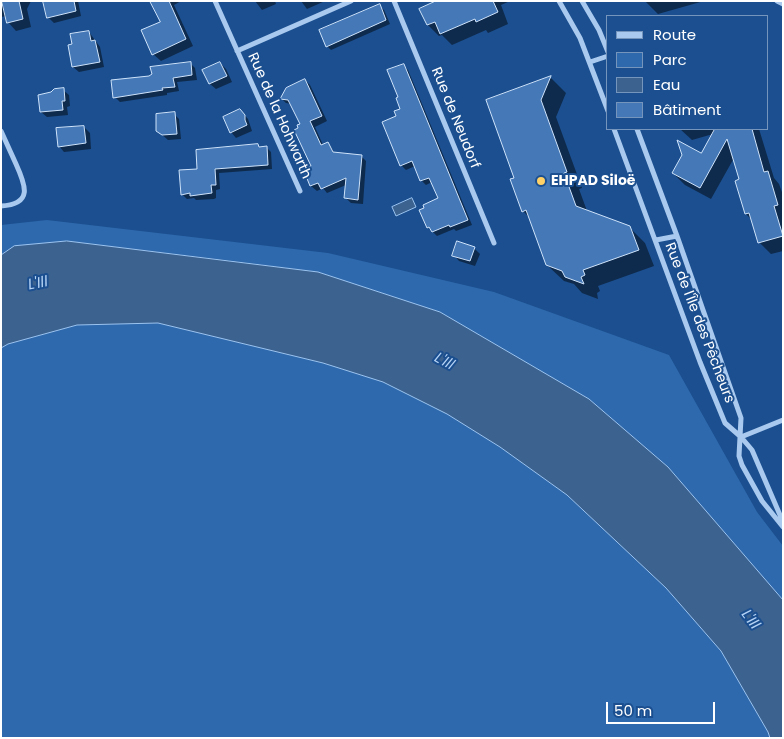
<!DOCTYPE html>
<meta charset="utf-8">
<style>
body{margin:0}
#map{position:relative;width:784px;height:739px;overflow:hidden;background:#1b4f8f;font-family:Poppins,sans-serif}
canvas{display:block}
.frame{position:absolute;inset:0;border:2px solid #fff;pointer-events:none}
.legend{position:absolute;left:606px;top:15px;width:162px;height:115px;box-sizing:border-box;background:#1b4f8f;border:1px solid #7695bc;margin:0;padding:6px 9px;list-style:none;font-size:15px;color:#fff}
.legend li{display:flex;align-items:center;gap:10px;height:25px}
.legend b{width:25px;border:1px solid #7695bc}
.scale{position:absolute;left:606px;top:702px;width:109px;height:22px;box-sizing:border-box;border:2px solid #fff;border-top:0;padding-left:6px;font-size:15px;line-height:18px;white-space:nowrap;color:#fff;-webkit-text-stroke:4px #1b4f8f;paint-order:stroke}
</style>
<div id="map">
<canvas width="784" height="739"></canvas>
<div class="frame"></div>
<ul class="legend">
<li><b style="height:6px;background:#a9c9ee"></b>Route</li>
<li><b style="height:14px;background:#2e69ad"></b>Parc</li>
<li><b style="height:14px;background:#3c6290"></b>Eau</li>
<li><b style="height:14px;background:#4478b7"></b>Bâtiment</li>
</ul>
<div class="scale">50 m</div>
</div>
<script>
const g = document.querySelector('canvas').getContext('2d');
g.lineJoin = 'round';
function paint(path, color) { g.fillStyle = color; g.fill(path, 'evenodd'); }
function stroke(path, color, width, dash) { g.strokeStyle = color; g.lineWidth = width; g.lineCap = dash ? 'butt' : 'round'; g.setLineDash(dash || []); g.stroke(path); }
function drawText(font, color, halo, rows, align = 'center') {
  g.font = font + ' Poppins,sans-serif'; g.lineWidth = 4; g.setLineDash([]); g.textBaseline = 'middle'; g.strokeStyle = halo; g.fillStyle = color; for (const [text, x, y, turn = 0] of rows) {
    g.save(); g.translate(x, y); g.rotate((+turn || 0) * Math.PI / 180); g.textAlign = isNaN(turn) ? turn : align; if (halo) g.strokeText(text, 0, 0); g.fillText(text, 0, 0); g.restore();
  }
}
paint(new Path2D(`
 M47 220 328 253 494 292 669 355 757 512 783 546V600L668 467 589 399 440 312 318 272 234 261 67 241 1 255V225Z
 M158 323 323 363 383 382 447 414 500 447 567 495 666 588 721 651 768 732 770 738H1V348L8 344 77 325Z`), '#2e69ad');
const water = new Path2D(`
 M412 198 416 207 396 216 392 207Z
 M67 241 318 272 440 312 589 399 668 467 783 600V738H770L768 732 721 651 666 588 567 495 500 447 447 414 383 382 323 363 158 323 77 325 8 344 1 348V255L14 246Z`);
paint(water, '#3c6290');
stroke(water, '#9cc4f0', 1);
paint(new Path2D(`
 M1 1H31L27 9 31 27 16 31 8 22 7 16 1 17Z
 M52 1H78L81 16 54 23 48 17Z
 M152 1H181L174 5 193 46 161 61 153 54 161 22Z
 M255 1H275L276 4 262 10Z
 M301 1H325L307 9Z
 M440 1H510L501 5 508 24 488 33 486 30 452 45 442 35 439 36 428 25Z
 M645 1H704L658 14Z
 M379 6 384 10 390 24 331 50 327 46Z
 M89 32 100 47 104 67 79 72 73 67Z
 M190 63 195 68 197 80 177 82 179 91 167 93V95L120 102 115 97Z
 M220 63 226 69 232 82 216 89 210 84 204 70Z
 M403 65 408 70 472 225 456 231 454 229 437 236 428 227 439 199 432 182 426 185 421 180 415 166 406 170 401 165 398 117 402 110 400 98Z
 M551 78 566 93 556 117 582 188 579 189 587 211 629 227 645 243 654 266 598 286 600 291 597 293 598 299 582 293 574 284 564 281 547 265 530 218 523 211 515 179 488 101Z
 M305 80 310 85 327 121 315 127 323 145 328 143 335 154 361 156 366 161 363 204 351 203 345 197 346 185 327 193 323 188 317 191 311 186 305 170 312 167 301 125 292 104 286 103 281 98Z
 M63 90 69 95 70 106 67 107 68 115 47 117 41 112Z
 M240 110 248 119 252 131 236 138 231 132Z
 M174 114 179 119 181 139 168 140 158 131Z
 M84 127 90 133 91 149 64 152 59 146Z
 M680 129H759L774 178 779 184 783 195V251L771 254 759 242 752 220 746 214 741 180 734 158 711 199 685 185 673 173 702 154 713 134 692 140Z
 M258 145 261 148 266 147 271 152 272 169 219 173 220 189 216 190V198L214 199 196 200 194 198 187 199 182 194 198 170Z
 M474 248 480 254 475 266 459 261 454 255Z`), '#0007');
const building = new Path2D(`
 M2 1H19L23 19 7 23Z
 M43 1H74L76 11 47 18Z
 M150 1H169L186 39 152 55 141 30 160 22Z
 M436 1H493L498 12 476 22 475 19 440 34 435 22 427 25 419 9Z
 M380 4 386 20 326 47 319 30Z
 M89 31 91 41 95 40 100 62 72 67 68 45 72 44 70 34Z
 M191 62 192 75 173 78 175 87 162 88 163 90 113 98 111 80 149 76 152 74 150 67Z
 M220 62 227 76 209 84 202 70Z
 M404 64 468 220 450 227 449 225 432 232 429 227 427 228 419 210 424 208 423 205 438 198 429 178 420 181 412 161 400 166 382 122 396 116 394 111 400 109 396 98 398 97 387 70Z
 M551 76 541 100 567 172 564 173 576 206 630 226 639 250 583 270 585 275 581 277 584 284 565 277 562 271 546 265 526 210 522 212 510 179 514 178 486 100Z
 M305 79 322 116 310 121 321 145 328 142 333 152 362 155 358 200 344 198 346 178 321 189 318 183 310 186 306 176 303 170 311 166 294 130 298 128 297 125 300 124 288 100 280 99 286 88Z
 M64 88 65 101H62L63 110 40 112 38 95 51 92 54 89Z
 M240 109 245 115V120L247 125 230 133 223 117Z
 M175 112 177 134 162 135 156 131V114Z
 M84 126 86 143 58 147 56 128Z
 M715 129H752L764 172 768 171 778 205 774 206 783 236 758 243 749 213 745 214 735 181 739 179 727 139 700 188 672 173 682 155 677 140 701 153Z
 M258 144 259 147 267 146 268 165 215 169 216 185H211L212 193 190 196V193L181 195 179 170 197 169 196 150Z
 M457 241 475 247 470 261 452 256Z`);
paint(building, '#4478b7');
stroke(building, '#cfe3fa', 1);
stroke(new Path2D(`
 M215 1 300 191
 M394 1 494 243
 M559 1 580 38 608 111
 M582 1 599 30 608 52
 M777 1 783 4
 M237 51 351 1
 M590 62 608 56
 M614 129 700 362 725 423 741 437 752 450 783 522
 M637 129 677 236 741 418 739 456 742 465 762 501 783 527
 M1 131C6 142 11 153 16 164 26 186 33 204 1 206
 M656 240 677 236
 M741 437 783 420`), '#a9c9ee', 5);
for (const [x, y, r, color] of [
 [541,181,5,"#ffd166"]
]) { const dot = new Path2D(); dot.arc(x, y, r, 0, 2 * Math.PI); g.fillStyle = color; g.fill(dot); stroke(dot, '#1b4f8f', 2); }
drawText('14px', '#fff', '#1b4f8f', [
 ["Rue de la Hohwarth",279,116,66],
 ["Rue de Neudorf",455,118,68],
 ["Rue de l'Île des Pêcheurs",699,323,69]
]);
drawText('bold 14px', '#fff', '#1b4f8f', [
 ["EHPAD Siloë",551,181]
], 'left');
drawText('italic 15px', '#b5d3f5', '#1b4f8f', [
 ["L'Ill",38,284,-11],
 ["L'Ill",444,362,29],
 ["L'Ill",750,620,53]
]);
</script>
